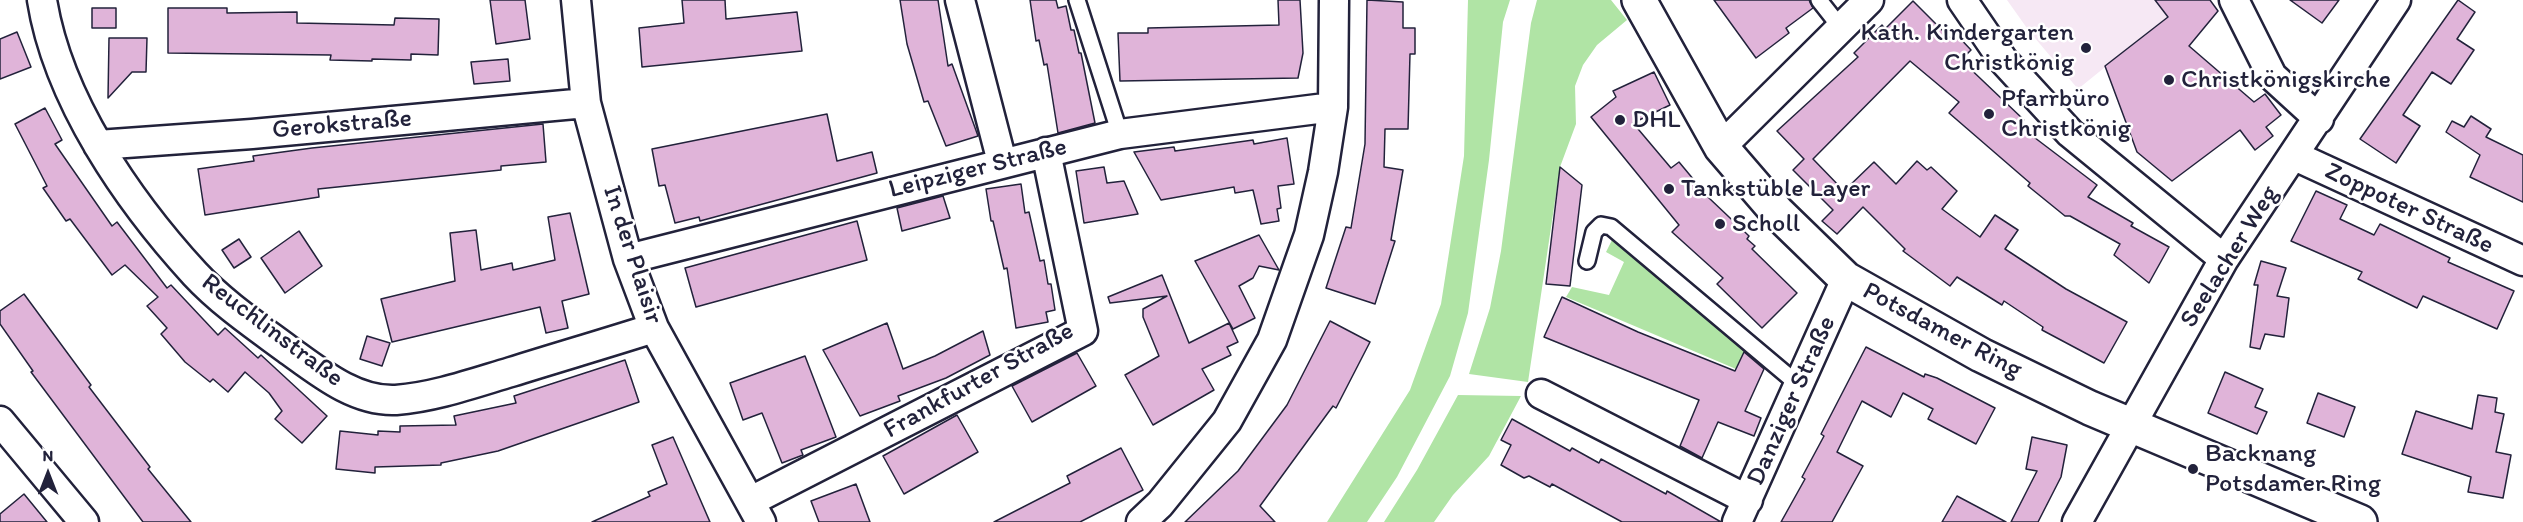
<!DOCTYPE html>
<meta charset="utf-8">
<style>
body{margin:0}
#map{position:relative;width:2523px;height:522px;overflow:hidden;background:#fff;font-family:Itim,sans-serif}
canvas{display:block}
.north{position:absolute;left:18px;top:444px;width:60px;height:60px;-webkit-text-stroke:4px #fff;paint-order:stroke;rotate:0deg;font-size:16px;font-weight:700;line-height:24px;text-align:center;color:#22223b}
.north::after{content:'';display:block;margin:auto;width:21px;height:27px;background:#22223b;clip-path:polygon(50% 0,100% 100%,50% 72%,0 100%)}
</style>
<div id="map">
<canvas width="2523" height="522"></canvas>
<div class="north">N</div>
</div>
<script>
const g = document.querySelector('canvas').getContext('2d');
g.lineJoin = 'round';
function paint(path, color) { g.fillStyle = color; g.fill(path, 'evenodd'); }
function stroke(path, color, width, dash) { g.strokeStyle = color; g.lineWidth = width; g.lineCap = dash ? 'butt' : 'round'; g.setLineDash(dash || []); g.stroke(path); }
function drawText(font, color, halo, rows, align = 'center') {
  g.font = font + ' Itim,sans-serif'; g.lineWidth = 5; g.setLineDash([]); g.textBaseline = 'middle'; g.strokeStyle = halo; g.fillStyle = color; for (const [text, x, y, turn = 0] of rows) {
    g.save(); g.translate(x, y); g.rotate((+turn || 0) * Math.PI / 180); g.textAlign = isNaN(turn) ? turn : align; if (halo) g.strokeText(text, 0, 0); g.fillText(text, 0, 0); g.restore();
  }
}
paint(new Path2D(`
 M2007 0H2188L2078 89 2029 31Z`), '#f6e8f4');
paint(new Path2D(`
 M1468 0H1510L1503 22 1489 160 1468 313 1450 376 1397 477 1367 522H1327L1410 390 1441 304 1464 156Z
 M1537 0H1611L1627 20 1597 45 1583 65 1575 86 1576 124 1560 167 1528 382 1469 374 1490 308 1501 251 1531 23Z
 M1613 238 1746 347 1736 369 1566 297 1572 287 1609 295 1624 262 1606 252Z
 M1458 395 1521 396 1489 456 1453 495 1434 522H1384L1417 470Z`), '#b0e4a5');
const building = new Path2D(`
 M490 0H525L530 39 496 44Z
 M682 0H725L726 19 797 12 802 51 642 67 639 28 684 23Z
 M900 0H938L948 66 952 64 978 136 946 146 928 101 924 102 907 44Z
 M1030 0H1056L1058 8 1066 6 1071 30H1074L1079 53H1081L1095 123 1058 133 1047 64 1044 65 1039 40 1036 41Z
 M1278 0H1300L1303 53 1298 78 1120 81 1118 33H1148V28L1279 25Z
 M1367 0 1403 2V28H1415V54H1410L1408 129H1385L1384 167 1403 170 1391 240 1395 241 1375 304 1326 288 1346 227 1351 228 1365 144Z
 M1714 0H1809L1813 8 1786 28 1789 33 1756 58Z
 M2155 0H2210L2218 11 2189 46 2254 102 2265 94 2281 115 2266 127 2273 136 2255 150 2240 130 2172 181 2137 152 2105 66 2168 17Z
 M2290 0H2339L2322 23Z
 M2458 0 2475 12 2457 39 2474 50 2451 84 2432 72 2403 115 2420 126 2396 163 2360 139Z
 M1913 1 1950 38 1955 33 1971 50 1961 60 2024 120 2018 125 2097 185 2088 197 2133 223 2131 226 2169 247 2149 283 2114 255 2120 244 2070 216H2065L2028 186 2030 183 1949 113 1959 102 1910 61 1813 159 1844 191 1874 162 1896 184 1917 161 1927 170 1931 167 1957 191 1942 209 1980 237 1995 215 2018 230 2005 249 2066 289 2127 322 2104 363 2042 330 2043 327 2004 301 2002 305 1957 277 1950 286 1903 251 1905 249 1863 207 1837 234 1822 221 1833 210 1793 170 1804 159 1777 131 1858 57 1854 53 1882 25 1885 29Z
 M92 8H116V28H92Z
 M168 8H227V13L297 12V23L394 25 395 18 439 19 438 55 411 54V60L372 59V61L330 60 331 55 168 53Z
 M17 32 31 67 0 79V39Z
 M109 38H147L146 72H132L108 98Z
 M508 59 510 81 474 84 471 62Z
 M1654 72 1670 105 1633 123 1671 168 1679 162 1709 198 1749 236 1747 239 1755 246 1752 249 1797 293 1762 328 1717 284 1723 278 1672 232 1679 225 1591 117 1616 97 1613 91Z
 M45 108 62 140 55 144 112 226 117 222 167 288 171 285 218 335 225 328 258 358 261 355 327 416 302 443 275 419 282 411 269 393 245 372 228 392 213 379 210 382 185 362 161 334 167 328 147 306 158 297 125 265 112 275 70 219 66 221 43 188 47 186 15 124Z
 M827 114 837 161 872 152 877 173 700 221 699 217 675 223 665 185 659 186 652 149Z
 M2471 116 2491 129 2486 137 2523 155V202L2470 177 2480 155 2446 132 2452 121 2464 127Z
 M543 124 546 162 501 166V170L318 189 319 197 205 215 198 169 254 161 253 156 312 148Z
 M1287 138 1294 184 1278 186 1281 208 1277 209 1279 221 1261 224 1253 190 1235 193 1234 187 1161 200 1134 152 1174 147 1175 151 1253 140 1254 144Z
 M1104 167 1107 183 1124 181 1138 214 1084 223 1076 171Z
 M1560 167 1582 185 1570 286 1546 284Z
 M1021 184 1025 213 1029 212 1040 261 1044 260 1048 284H1051L1055 310 1046 312 1048 322 1016 328 1007 268 1004 269 993 221H991L986 189Z
 M2316 191 2347 205 2340 219 2374 235 2380 224 2450 258 2448 262 2514 291 2497 329 2423 296 2417 308 2358 279 2362 272 2291 241Z
 M943 196 950 218 902 231 897 208Z
 M570 213 589 294 562 301 568 328 546 333 540 307 392 342 381 299 455 281 450 233 476 230 481 270 512 263 513 270 555 260 548 217Z
 M857 221 867 260 696 307 685 268Z
 M299 231 322 266 285 293 261 258Z
 M1259 235 1279 270 1259 266 1253 278 1239 286 1255 318 1233 329 1195 261Z
 M239 239 251 257 234 268 222 250Z
 M2261 261 2286 268 2277 296 2289 298 2284 337 2265 334 2260 349 2250 347 2258 285H2254Z
 M1162 275 1189 343 1229 323 1238 342 1227 347 1231 355 1202 369 1214 390 1153 425 1125 375 1159 356 1143 317V309L1167 296 1110 303 1108 297Z
 M24 294 91 385 89 387 150 467 148 469 191 522H143L31 372 33 371 0 324V311Z
 M1562 297 1638 332 1735 371 1744 352 1764 369 1745 411 1761 418 1754 436 1718 422 1702 458 1680 446 1699 400 1544 337Z
 M1330 321 1370 342 1336 408 1333 406 1260 506 1275 522H1185L1238 471 1287 405Z
 M887 323 903 369 935 356 983 331 990 355 946 378 898 396 900 401 860 416 823 350Z
 M367 336 390 343 382 366 360 359Z
 M1866 347 1924 377 1925 374 1937 378 1995 408 1976 444 1928 419 1933 409 1903 393 1891 417 1862 401 1837 452 1863 466 1832 522H1781L1805 479 1802 477 1824 436 1821 434Z
 M1077 353 1096 386 1032 422 1012 386Z
 M805 356 836 437 801 450 803 455 782 463 762 413 743 420 730 383Z
 M625 360 639 402 498 451 441 463V465L375 467V473L336 469 340 431 378 435V431L400 432V426L456 425 454 416 516 403 514 396Z
 M2225 372 2263 389 2255 407 2267 412 2257 434 2208 413Z
 M2318 393 2355 407 2344 437 2307 423Z
 M2478 395 2497 398 2495 412 2504 414 2496 452 2511 455 2503 498 2468 492 2471 477 2402 454 2416 411 2472 429Z
 M957 415 978 452 904 494 883 456Z
 M1512 419 1570 451 1572 448 1599 463 1601 459 1666 494 1667 491 1721 522H1622L1552 484 1550 487 1529 476 1524 478 1501 465 1511 445 1501 440Z
 M673 437 710 522H592L650 496 648 492 667 484 652 445Z
 M2032 437 2067 445 2061 477 2038 522H2011L2037 471 2026 469Z
 M1121 448 1143 490 1080 522H994L1070 483 1067 476Z
 M856 484 870 522H819L811 501Z
 M24 494 47 522H0V514Z
 M1957 496 2006 522H1942Z`);
paint(building, '#e0b4d9');
stroke(building, '#22223b', 1.5);
const service = new Path2D(`
 M1077 0 1120 134
 M1819 0 1841 28
 M1587 261 1594 232 1601 225 1611 227 1800 386`);
const minor = new Path2D(`
 M42 0C58 100 128 201 195 274 222 303 256 326 287 349 319 372 355 402 396 400 435 397 474 383 511 372 559 357 607 343 654 328
 M576 0 586 103 628 259 654 328 761 522
 M960 0 1002 162
 M1962 0 2003 60 2070 133 2224 259
 M2234 0 2272 76 2319 119
 M98 145 252 134 586 103
 M1721 147 1869 0
 M2295 156 2523 261
 M628 259 1120 134 1333 107
 M1541 394 1748 500
 M0 421 84 522
 M751 501 1083 331 1046 152
 M1141 522 1160 504 1227 421 1272 340 1309 235 1323 172 1333 107 1334 0
 M1737 522 1846 279
 M2077 522 2224 259 2396 0`);
const tertiary = new Path2D(`
 M1639 0 1721 147 1777 212 1846 279 1981 355 2090 408 2360 522`);
stroke(service, '#22223b', 20);
stroke(minor, '#22223b', 33);
stroke(tertiary, '#22223b', 38);
stroke(service, '#fff', 15);
stroke(minor, '#fff', 28);
stroke(tertiary, '#fff', 33);
for (const [x, y, r, color] of [
 [2086,48,6,"#22223b"],
 [2169,80,6,"#22223b"],
 [1989,114,6,"#22223b"],
 [1620,120,6,"#22223b"],
 [1669,189,6,"#22223b"],
 [1720,224,6,"#22223b"],
 [2193,469,6,"#22223b"]
]) { const dot = new Path2D(); dot.arc(x, y, r, 0, 2 * Math.PI); g.fillStyle = color; g.fill(dot); stroke(dot, '#fff', 2); }
drawText('26px', '#22223b', '#fff', [
 ["Kath. Kindergarten",2074,33,"right"],
 ["Christkönig",2074,63,"right"],
 ["Christkönigskirche",2181,80],
 ["Pfarrbüro",2001,99],
 ["Christkönig",2001,129],
 ["DHL",1632,120],
 ["Tankstüble Layer",1681,189],
 ["Scholl",1732,224],
 ["Backnang",2205,454],
 ["Potsdamer Ring",2205,484]
], 'left');
drawText('26px', '#22223b', '#fff', [
 ["Gerokstraße",342,125,-5],
 ["Leipziger Straße",978,169,-14],
 ["Zoppoter Straße",2409,209,25],
 ["In der Plaisir",632,255,72],
 ["Seelacher Weg",2230,257,-58],
 ["Reuchlinstraße",272,331,37],
 ["Potsdamer Ring",1942,331,28],
 ["Frankfurter Straße",979,381,-29],
 ["Danziger Straße",1792,401,-66]
]);
</script>
